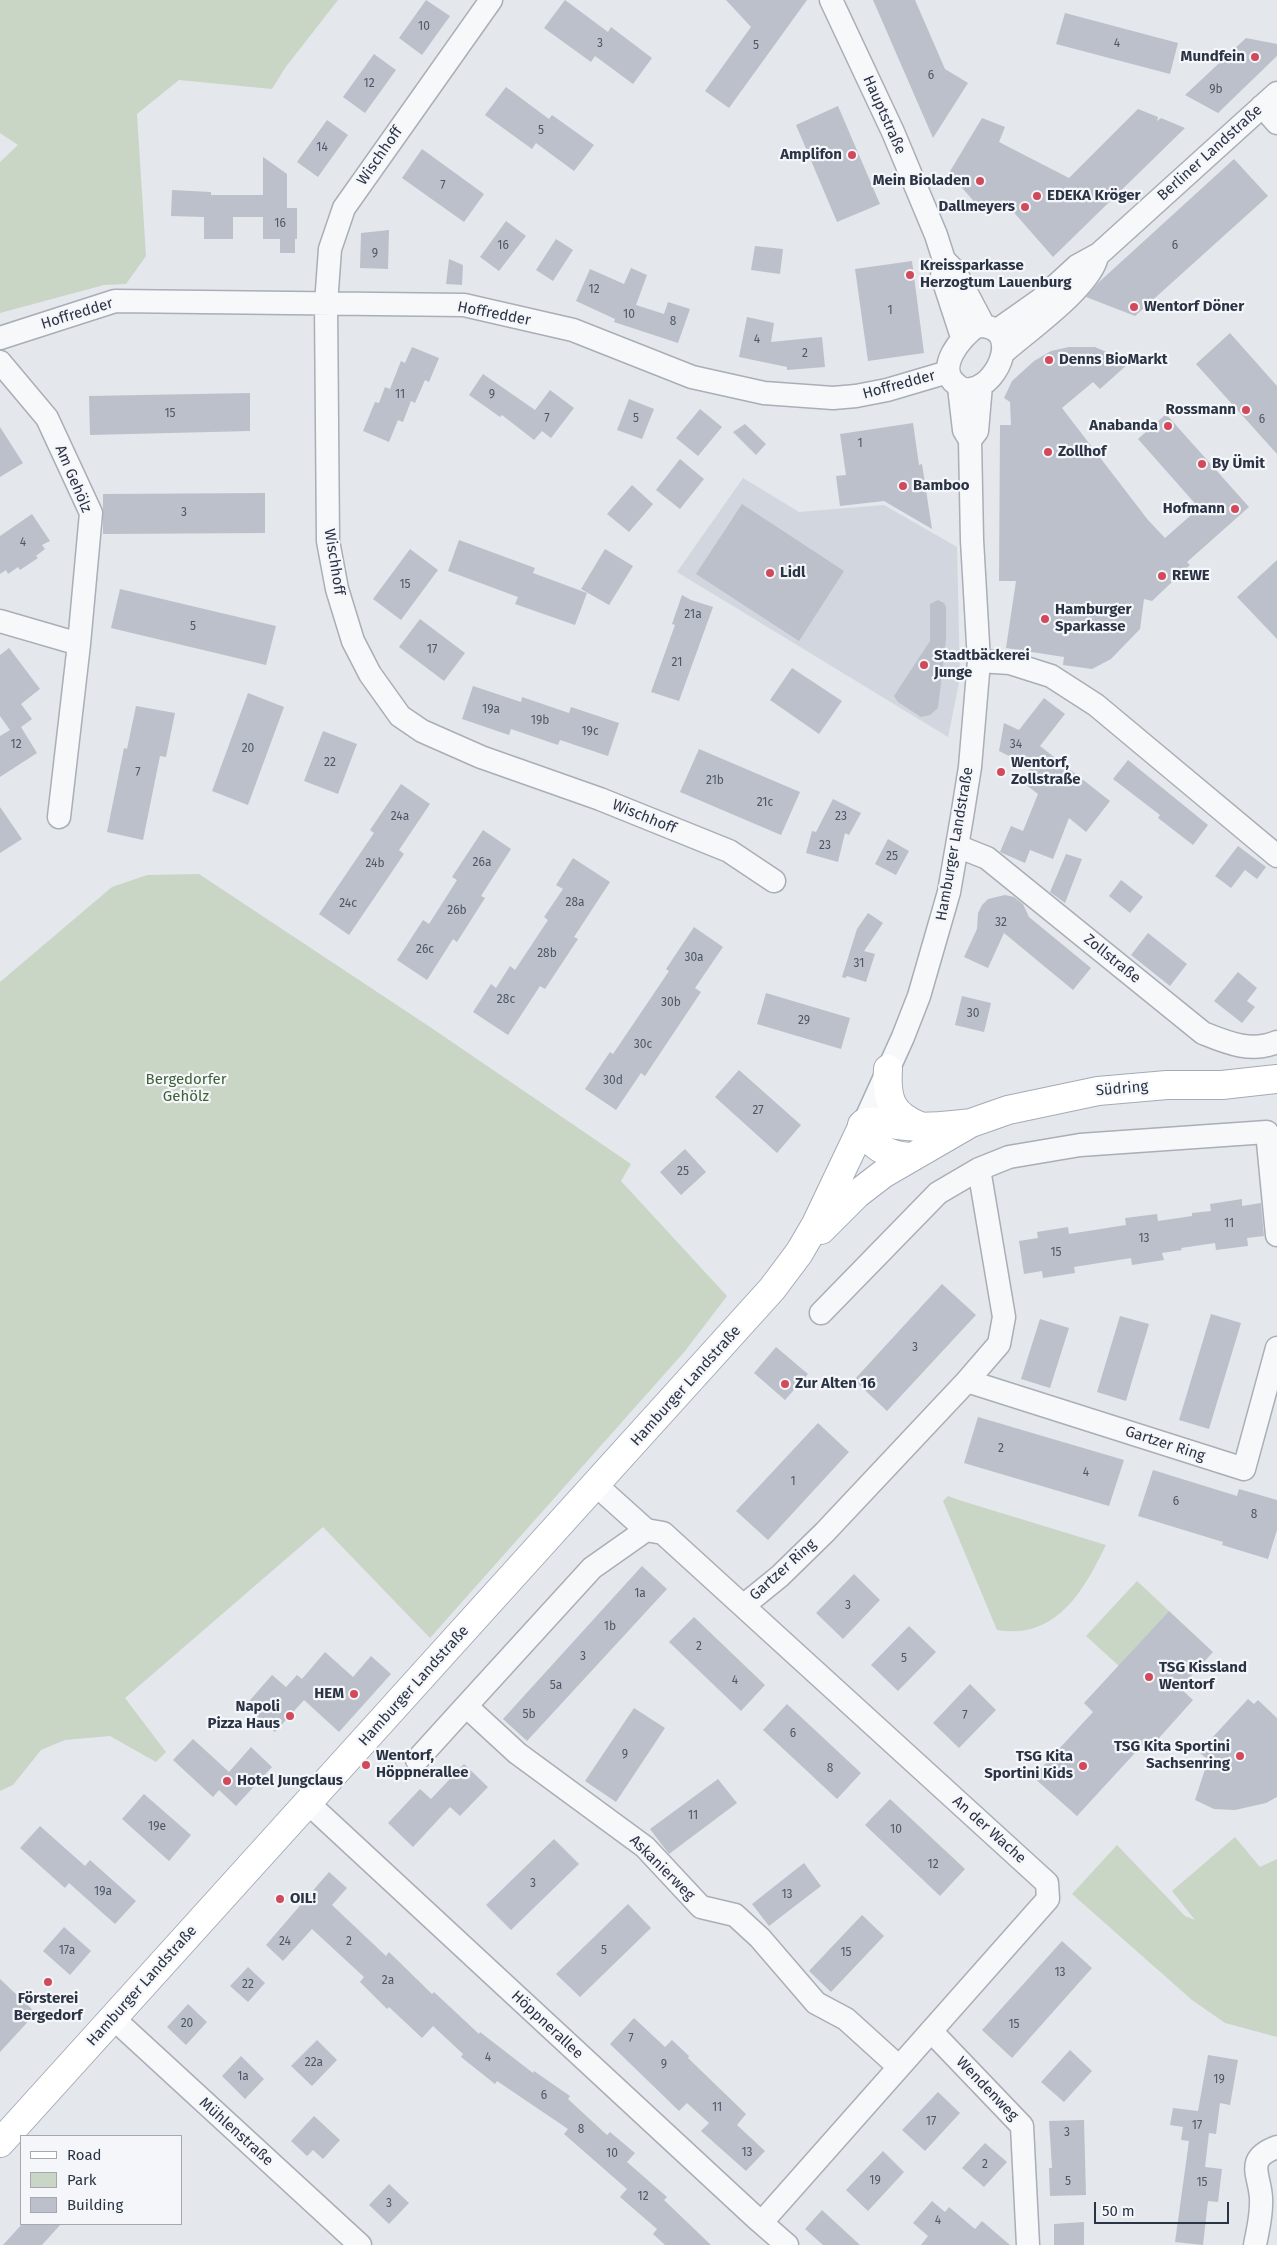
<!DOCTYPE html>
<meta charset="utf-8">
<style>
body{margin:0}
#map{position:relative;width:1277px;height:2245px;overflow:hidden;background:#e4e7ec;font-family:"Fira Sans",sans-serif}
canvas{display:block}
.legend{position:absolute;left:20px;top:2135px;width:162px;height:90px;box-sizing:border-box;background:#f4f6f9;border:1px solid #a4a8b1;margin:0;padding:6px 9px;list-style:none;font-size:15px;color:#2b3445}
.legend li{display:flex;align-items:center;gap:10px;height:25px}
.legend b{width:25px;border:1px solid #a4a8b1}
.scale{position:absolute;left:1094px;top:2202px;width:135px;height:22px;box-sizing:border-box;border:2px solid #2b3445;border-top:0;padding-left:6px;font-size:15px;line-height:18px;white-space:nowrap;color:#2b3445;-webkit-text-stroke:4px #f4f6f9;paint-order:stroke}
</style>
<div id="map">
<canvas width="1277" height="2245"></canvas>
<ul class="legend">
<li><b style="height:6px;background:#fff"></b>Road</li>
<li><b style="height:14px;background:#c9d6c5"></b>Park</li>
<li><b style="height:14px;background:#bbc0ca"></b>Building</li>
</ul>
<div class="scale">50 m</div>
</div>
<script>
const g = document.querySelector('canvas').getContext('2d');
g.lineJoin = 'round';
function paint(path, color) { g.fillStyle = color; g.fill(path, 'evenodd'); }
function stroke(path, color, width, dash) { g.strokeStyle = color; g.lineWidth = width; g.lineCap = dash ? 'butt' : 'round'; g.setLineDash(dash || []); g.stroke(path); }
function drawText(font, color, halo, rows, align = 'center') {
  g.font = font + ' "Fira Sans",sans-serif'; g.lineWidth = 4.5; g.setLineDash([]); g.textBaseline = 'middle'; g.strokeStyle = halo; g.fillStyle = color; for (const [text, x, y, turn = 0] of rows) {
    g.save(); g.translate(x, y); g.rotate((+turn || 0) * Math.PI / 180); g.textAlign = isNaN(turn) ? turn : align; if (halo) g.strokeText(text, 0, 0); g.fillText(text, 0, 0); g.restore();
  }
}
paint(new Path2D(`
 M743 478 799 512 884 505 957 547 960 678 948 737 677 572Z`), '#d2d6de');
paint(new Path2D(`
 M0 0H338L285 68 272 89 179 80 137 114 146 256 126 284 104 285 0 313V162L18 145 0 133Z
 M199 874 433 1029 631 1164 621 1181 727 1296 685 1351 430 1638 323 1527 125 1698 166 1752 156 1762 110 1736 65 1740 41 1750 13 1785 0 1791V982L112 887 147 875Z
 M948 1496 962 1501 1106 1545C1084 1590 1057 1640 997 1630L943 1501Z
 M1137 1581 1169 1611 1119 1666 1086 1636Z
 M1235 1837 1260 1867 1277 1859V2037L1225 2023 1192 2000 1072 1894 1117 1845 1185 1916 1195 1920 1172 1891Z`), '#c9d6c5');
paint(new Path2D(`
 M426 0 450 16 422 55 399 38Z
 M565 0 608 32 611 27 652 58 633 84 595 56 591 62 544 28Z
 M726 0H807L729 108 705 91 751 27Z
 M873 0H915L945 69 968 83 933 138Z
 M1065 13 1178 43 1170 74 1056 44Z
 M1246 38 1277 44V56L1218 113 1185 95Z
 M374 54 396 70 365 113 343 97Z
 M506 87 549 119 552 115 594 145 574 171 536 143 532 149 485 115Z
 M838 106 880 204 837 222 796 125Z
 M1138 109 1158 117 1157 121 1161 118 1185 128 1053 257 1003 200 985 214 949 173 982 118 1005 127 999 142 1069 178Z
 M327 120 348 135 318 177 297 162Z
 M422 149 484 194 464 222 402 178Z
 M263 157 287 174V208H297V239H295V253H280V239H263V217H233V239H204V217L171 216 172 190 211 192V195H263Z
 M1234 159 1268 196 1135 316 1086 297 1099 282Z
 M506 221 526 236 499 271 480 257Z
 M389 230 388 269 360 268 361 233Z
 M556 239 573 250 553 281 536 270Z
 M755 246 783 249 780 274 751 270Z
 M449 259 463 265 462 285 446 284Z
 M912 261 924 353 868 361 855 269Z
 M631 268 647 275 636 305 664 314 668 302 690 309 678 343 614 322 615 319 576 301 590 269 624 284Z
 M747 317 774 323 771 342 822 337 825 367 787 370V367L739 357Z
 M1230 333 1277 386V454L1196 364Z
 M412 347 439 358 429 382 425 380 415 403 411 401 403 422 398 420 389 442 363 431 375 402 379 403 385 387 390 389 401 361 405 363Z
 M1069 347H1095L1111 354 1128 364 1100 389 1093 382 1062 408 1148 520 1165 538 1199 508 1138 439 1166 414 1249 507 1187 562 1190 565 1152 601 1144 599 1140 629 1111 659 1092 669 1063 665 1064 657 1006 648 1016 581H999L1000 425H1011L1010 402 1004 398 1012 381 1034 361 1051 351Z
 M483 374 535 410 550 390 574 408 551 438 542 431 534 440 502 415 500 417 469 395Z
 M250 393V431L90 435 89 396Z
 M629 399 654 409 642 439 617 430Z
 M700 409 722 427 698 456 676 438Z
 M913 423 919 465 922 464 932 529 884 501 840 506 836 476 846 475 840 434Z
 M745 424 766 444 756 455 733 432Z
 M0 427 23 463 0 477Z
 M680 459 704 479 680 509 656 490Z
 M632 485 653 504 629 532 607 514Z
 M265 493V533L103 534V494Z
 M742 504 844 571 799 641 696 574Z
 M32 514 50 541 42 545 45 549 36 556 38 558 20 570 18 567 8 574 6 570 0 574V536Z
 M459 540 535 568 533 573 587 593 575 625 515 604 518 597 448 571Z
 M410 549 438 570 401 620 373 599Z
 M605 549 633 566 609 605 581 589Z
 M1277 560V639L1237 597Z
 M120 589 276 626 266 665 111 628Z
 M682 595 691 600 713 607 679 701 651 692 675 625 672 624Z
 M938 600 944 603 946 607V640L938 708 930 715 921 717 898 702 894 696 930 641V604Z
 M420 619 465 653 444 681 399 647Z
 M9 648 40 689 21 704 32 719 21 727 37 753 0 777V736L10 730 0 716V655Z
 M792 668 842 701 819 734 770 700Z
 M473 686 521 702 522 697 569 713 571 707 619 723 608 756 560 740 558 745 511 729 509 735 462 719Z
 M248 693 284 707 248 805 212 791Z
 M1044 698 1065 714 1040 746 1110 801 1086 832 1069 818 1053 859 1030 850 1025 863 1000 852 1011 826 1023 831 1038 794 1021 781 1031 767 999 751 1004 723 1019 730Z
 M136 706 175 713 166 757 160 756 143 840 107 832 124 748 127 749Z
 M323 731 357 744 338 794 304 781Z
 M699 749 800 792 781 835 680 792Z
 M1128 760 1208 825 1193 845 1158 818 1160 815 1113 779Z
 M401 784 430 804 399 850 404 854 349 935 319 914 374 833 370 830Z
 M833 799 861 813 849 835 845 833 838 862 806 853 812 831 816 832Z
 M0 807 22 839 0 853Z
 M483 830 511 849 481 896 485 898 457 942 453 939 427 980 397 960 423 920 429 924 457 880 452 877Z
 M888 839 909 851 896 875 875 864Z
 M1238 846 1266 867 1257 879 1245 870 1231 888 1215 876Z
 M1066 854 1082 859 1065 903 1050 892Z
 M573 858 610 882 574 937 578 939 545 989 540 986 508 1035 473 1012 491 984 496 988 510 966 515 970 548 920 544 917 563 889 556 885Z
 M1121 880 1143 897 1130 913 1109 896Z
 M1005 895 1014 897 1023 904 1029 917 1091 968 1073 990 1004 933 988 968 964 957 977 929 978 913 982 905 988 899Z
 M868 913 883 923 864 951 875 954 866 982 847 976 845 978 842 977 857 929Z
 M694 927 723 947 695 988 701 992 645 1076 641 1073 616 1110 585 1089 610 1052 613 1054 669 971 666 969Z
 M1148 933 1187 964 1170 986 1131 955Z
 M1238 972 1257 988 1247 1001 1255 1007 1242 1023 1214 1001Z
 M766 993 850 1018 841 1049 757 1024Z
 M962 996 991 1003 984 1032 955 1025Z
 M739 1070 801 1125 777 1153 715 1097Z
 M685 1149 706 1172 681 1195 660 1172Z
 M1242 1199V1206L1261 1203 1264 1236 1247 1238 1248 1246 1216 1250 1215 1243 1181 1248 1182 1250 1162 1253 1164 1260 1132 1265 1131 1258 1074 1267 1075 1273 1043 1278 1042 1271 1024 1274 1019 1241 1038 1238 1037 1232 1068 1227 1069 1234 1126 1225 1125 1218 1157 1214 1158 1221 1192 1216V1213L1211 1211 1210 1204Z
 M942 1284 976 1315 887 1411 854 1380Z
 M1211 1314 1241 1323 1209 1429 1179 1420Z
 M1120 1316 1149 1324 1126 1401 1097 1392Z
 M1040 1319 1069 1328 1050 1388 1021 1379Z
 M776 1347 808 1374 785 1400 754 1373Z
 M978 1417 1124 1460 1109 1506 964 1463Z
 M818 1423 849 1452 768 1540 736 1511Z
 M1153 1470 1237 1496 1239 1489 1277 1500V1530L1268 1559 1222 1545 1223 1542 1138 1516Z
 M642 1566 667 1589 527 1741 503 1719Z
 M854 1574 880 1600 843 1639 816 1613Z
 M1169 1611 1213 1652 1180 1688 1193 1700 1151 1747 1145 1742 1077 1816 1033 1777 1093 1712 1084 1703Z
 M694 1617 765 1685 741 1711 669 1642Z
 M909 1626 936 1652 898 1691 871 1665Z
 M325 1652 353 1677 371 1656 391 1674 339 1732 304 1700 275 1732 245 1706 272 1675 286 1687 297 1675 302 1679Z
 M970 1684 996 1710 959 1748 933 1723Z
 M1248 1699 1254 1704 1258 1700 1277 1718V1797L1266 1803 1235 1810 1214 1809 1195 1800 1208 1760 1199 1752Z
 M787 1704 861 1773 837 1799 763 1730Z
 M634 1708 665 1728 616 1802 585 1781Z
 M193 1739 229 1772 251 1747 272 1767 236 1806 219 1790 213 1797 173 1760Z
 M464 1764 488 1787 460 1816 450 1807 413 1847 388 1823 420 1789 431 1799Z
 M718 1779 737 1803 669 1854 650 1829Z
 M144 1794 191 1835 169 1861 122 1819Z
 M890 1799 965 1869 940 1896 865 1825Z
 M40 1826 85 1866 90 1860 136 1901 115 1924 69 1883 65 1888 20 1848Z
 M554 1839 579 1864 511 1930 486 1905Z
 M804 1863 821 1886 769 1926 752 1904Z
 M329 1872 347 1888 332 1905 386 1956 389 1952 432 1994 434 1992 479 2034 480 2032 533 2073 534 2071 570 2096 568 2099 607 2135 610 2132 635 2153 627 2162 667 2197 664 2200 711 2245H665L653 2234 657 2229 620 2197 627 2189 564 2134 568 2129 497 2081 495 2084 461 2057 463 2054 433 2026 422 2038 389 2007 387 2009 360 1982 364 1977 312 1929 283 1961 266 1945Z
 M628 1904 651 1928 580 1997 556 1974Z
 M862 1915 884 1936 831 1992 809 1971Z
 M64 1927 91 1951 70 1975 43 1951Z
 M1062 1941 1092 1968 1012 2058 982 2030Z
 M248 1967 265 1983 248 2002 230 1986Z
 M0 1979 36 2013 0 2052Z
 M188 2004 207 2022 186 2045 167 2027Z
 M634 2018 665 2047 672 2040 689 2056 688 2058 746 2114 737 2125 765 2151 746 2171 701 2131 709 2123 687 2103 679 2111 610 2044Z
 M317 2040 337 2060 312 2086 291 2066Z
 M1070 2050 1092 2071 1064 2102 1041 2082Z
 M1208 2055 1238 2060 1230 2105 1220 2103 1216 2134 1209 2133 1205 2167 1222 2169 1218 2202 1208 2201 1203 2245 1175 2242 1189 2141 1181 2140 1183 2127 1170 2125 1173 2108 1198 2111Z
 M241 2056 264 2079 245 2099 222 2076Z
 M938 2092 960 2113 925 2151 902 2130Z
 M314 2116 340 2140 323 2159 313 2150 307 2156 291 2141Z
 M1084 2120 1086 2195 1050 2196 1049 2168H1052L1049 2121Z
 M985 2143 1007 2162 984 2187 962 2168Z
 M883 2151 904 2172 868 2211 846 2190Z
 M389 2184 409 2203 389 2224 369 2205Z
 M932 2201 945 2212 949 2207 975 2229 982 2221 1010 2245H921L928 2236 913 2223Z
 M822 2210 860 2245H823L805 2229Z
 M1084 2222V2245H1054V2224Z
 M22 2224H61L42 2245H3Z`), '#bbc0ca');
const minor = new Path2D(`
 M491 0 344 208 330 249 326 304 328 541 337 589 353 641 370 674 400 716 422 731 481 757 600 799 729 851 774 881
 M831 0 893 132 936 235 944 260 942 276 962 337
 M1262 106 1277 123
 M944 260 955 271 984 326
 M977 326C1023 324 1000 385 971 389 965 390 961 389 957 385 934 369 961 337 977 326Z
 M996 331 1040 300 1077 266 1099 254 1277 93
 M0 338 115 301 464 305 573 330 692 377 764 393 833 398 856 396 887 390 948 372
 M1004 352C1029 330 1086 290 1096 260
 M0 362 47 418 91 513 79 644 59 817
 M970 440 977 431 981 385
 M0 621 79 644
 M979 661 1010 663 1051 676 1096 705 1277 856
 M957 846 987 858 1203 1033C1228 1043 1251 1053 1277 1042
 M864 1123 903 1037 919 996 949 892 962 817 970 767 979 661 972 540 970 440 964 430 959 387
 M821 1313 938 1193 979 1169 1009 1157 1080 1145 1267 1132 1277 1235
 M967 1381 1244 1469 1277 1348
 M596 1485 646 1530 663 1533 1047 1883 1048 1899 762 2222
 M646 1530 592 1568 466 1706 517 1753 645 1847 701 1907 735 1915 760 1938 816 2003 846 2019 899 2067
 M743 1606 780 1576 825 1532 967 1381 999 1344 1004 1317 979 1169
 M417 1760 466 1706
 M308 1803 756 2218 787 2245
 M113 2018 360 2245
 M931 2031 1022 2126 1028 2245
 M1255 2245C1258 2229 1262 2215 1261 2198 1260 2175 1244 2159 1277 2147`);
const major = new Path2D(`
 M888 1069C886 1099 891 1115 920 1126
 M862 1125C869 1146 889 1156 910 1157
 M821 1230 857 1194 883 1174 971 1123 1008 1110 1098 1091 1167 1085H1222L1277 1079
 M0 2143 772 1289 799 1253 816 1224 864 1123C872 1120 882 1123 891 1124 918 1129 944 1126 971 1123`);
stroke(minor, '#a9aeb7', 25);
stroke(major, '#a3abb8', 30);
stroke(minor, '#f7f8fa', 22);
stroke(major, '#fff', 28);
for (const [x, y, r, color] of [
 [1255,57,5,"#d1495b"],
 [852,155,5,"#d1495b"],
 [980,181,5,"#d1495b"],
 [1037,196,5,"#d1495b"],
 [1025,207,5,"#d1495b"],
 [910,275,5,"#d1495b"],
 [1134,307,5,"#d1495b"],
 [1049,360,5,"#d1495b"],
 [1246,410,5,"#d1495b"],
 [1168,426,5,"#d1495b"],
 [1048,452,5,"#d1495b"],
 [1202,464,5,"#d1495b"],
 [903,486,5,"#d1495b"],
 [1235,509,5,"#d1495b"],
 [770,573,5,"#d1495b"],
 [1162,576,5,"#d1495b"],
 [1045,619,5,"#d1495b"],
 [924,665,5,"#d1495b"],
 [1001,772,5,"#d1495b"],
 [785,1384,5,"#d1495b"],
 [1149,1677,5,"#d1495b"],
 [354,1694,5,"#d1495b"],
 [290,1716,5,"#d1495b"],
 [1240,1756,5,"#d1495b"],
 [366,1765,5,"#d1495b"],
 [1083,1766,5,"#d1495b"],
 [227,1781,5,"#d1495b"],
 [280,1899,5,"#d1495b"],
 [48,1982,5,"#d1495b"]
]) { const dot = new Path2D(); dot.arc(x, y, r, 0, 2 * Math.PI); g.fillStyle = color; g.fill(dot); stroke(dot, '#f4f6f9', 2); }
drawText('12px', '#4f5766', null, [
 ["10",424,27],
 ["3",600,44],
 ["4",1117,44],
 ["5",756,46],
 ["6",931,76],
 ["12",369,84],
 ["9b",1216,90],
 ["5",541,131],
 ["14",322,148],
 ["7",443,186],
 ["16",280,224],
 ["16",503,246],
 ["6",1175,246],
 ["9",375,254],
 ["12",594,290],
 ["1",890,311],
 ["10",629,315],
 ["8",673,322],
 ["4",757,340],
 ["2",805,354],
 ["11",400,395],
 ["9",492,395],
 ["15",170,414],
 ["7",547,419],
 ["5",636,419],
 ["6",1262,420],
 ["1",860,444],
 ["3",184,513],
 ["4",23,543],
 ["15",405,585],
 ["21a",693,615],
 ["5",193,627],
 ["17",432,650],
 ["21",677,663],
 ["19a",491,710],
 ["19b",540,721],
 ["19c",590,732],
 ["12",16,745],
 ["34",1016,745],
 ["20",248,749],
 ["22",330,763],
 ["7",138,773],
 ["21b",715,781],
 ["21c",765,803],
 ["24a",400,817],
 ["23",841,817],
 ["23",825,846],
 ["25",892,857],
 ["26a",482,863],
 ["24b",375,864],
 ["28a",575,903],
 ["24c",348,904],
 ["26b",457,911],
 ["32",1001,923],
 ["26c",425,950],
 ["28b",547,954],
 ["30a",694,958],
 ["31",859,964],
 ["28c",506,1000],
 ["30b",671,1003],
 ["30",973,1014],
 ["29",804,1021],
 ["30c",643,1045],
 ["30d",613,1081],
 ["27",758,1111],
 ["25",683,1172],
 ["11",1229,1224],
 ["13",1144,1239],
 ["15",1056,1253],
 ["3",915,1348],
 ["2",1001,1449],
 ["4",1086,1473],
 ["1",793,1482],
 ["6",1176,1502],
 ["8",1254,1515],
 ["1a",640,1594],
 ["3",848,1606],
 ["1b",610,1627],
 ["2",699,1647],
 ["3",583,1657],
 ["5",904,1659],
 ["4",735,1681],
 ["5a",556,1686],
 ["5b",529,1715],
 ["7",965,1716],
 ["6",793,1734],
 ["9",625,1755],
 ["8",830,1769],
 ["11",693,1816],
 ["19e",157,1827],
 ["10",896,1830],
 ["12",933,1865],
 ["3",533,1884],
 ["19a",103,1892],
 ["13",787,1895],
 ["24",285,1942],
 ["2",349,1942],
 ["17a",67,1951],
 ["5",604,1951],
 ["15",846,1953],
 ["13",1060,1973],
 ["2a",388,1981],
 ["22",248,1985],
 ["20",187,2024],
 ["15",1014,2025],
 ["7",631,2039],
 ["4",488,2058],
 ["22a",314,2063],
 ["9",664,2065],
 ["1a",243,2077],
 ["19",1219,2080],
 ["6",544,2096],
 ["11",717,2108],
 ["17",931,2122],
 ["17",1197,2126],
 ["8",581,2130],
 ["3",1067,2133],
 ["13",747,2153],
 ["10",612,2154],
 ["2",985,2165],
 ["19",875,2181],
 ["5",1068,2182],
 ["15",1202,2183],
 ["12",643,2197],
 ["3",389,2204],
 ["4",938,2221]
]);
drawText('bold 15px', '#2b3445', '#f4f6f9', [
 ["Mundfein",1245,57,"right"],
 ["Amplifon",842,155,"right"],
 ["Mein Bioladen",970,181,"right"],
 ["EDEKA Kröger",1047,196],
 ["Dallmeyers",1015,207,"right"],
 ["Kreissparkasse",920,266],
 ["Herzogtum Lauenburg",920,283],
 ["Wentorf Döner",1144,307],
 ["Denns BioMarkt",1059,360],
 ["Rossmann",1236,410,"right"],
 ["Anabanda",1158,426,"right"],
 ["Zollhof",1058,452],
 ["By Ümit",1212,464],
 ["Bamboo",913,486],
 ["Hofmann",1225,509,"right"],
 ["Lidl",780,573],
 ["REWE",1172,576],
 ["Hamburger",1055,610],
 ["Sparkasse",1055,627],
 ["Stadtbäckerei",934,656],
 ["Junge",934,673],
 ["Wentorf,",1011,763],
 ["Zollstraße",1011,780],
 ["Zur Alten 16",795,1384],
 ["TSG Kissland",1159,1668],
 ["Wentorf",1159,1685],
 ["HEM",344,1694,"right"],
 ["Napoli",280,1707,"right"],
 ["Pizza Haus",280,1724,"right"],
 ["TSG Kita Sportini",1230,1747,"right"],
 ["Sachsenring",1230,1764,"right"],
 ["Wentorf,",376,1756],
 ["Höppnerallee",376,1773],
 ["TSG Kita",1073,1757,"right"],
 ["Sportini Kids",1073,1774,"right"],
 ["Hotel Jungclaus",237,1781],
 ["OIL!",290,1899],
 ["Försterei",48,1999,"center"],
 ["Bergedorf",48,2016,"center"]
], 'left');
drawText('15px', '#2b3445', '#f4f6f9', [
 ["Hauptstraße",884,115,66],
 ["Berliner Landstraße",1210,153,-42],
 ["Wischhoff",380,156,-55],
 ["Hoffredder",77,314,-17],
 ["Hoffredder",494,314,11],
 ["Hoffredder",899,385,-15],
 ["Am Gehölz",73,479,67],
 ["Wischhoff",334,562,81],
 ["Wischhoff",644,817,22],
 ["Hamburger Landstraße",955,844,-80],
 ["Zollstraße",1112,959,39],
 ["Südring",1122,1089,-5],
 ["Hamburger Landstraße",686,1386,-48],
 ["Gartzer Ring",1165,1444,18],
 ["Gartzer Ring",783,1570,-42],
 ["Hamburger Landstraße",414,1686,-48],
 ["An der Wache",989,1830,42],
 ["Askanierweg",662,1868,45],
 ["Hamburger Landstraße",142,1986,-48],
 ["Höppnerallee",547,2025,43],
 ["Wendenweg",987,2089,46],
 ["Mühlenstraße",236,2132,42]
]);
drawText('15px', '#3f6138', '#f4f6f9', [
 ["Bergedorfer",186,1080],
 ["Gehölz",186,1097]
]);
</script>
